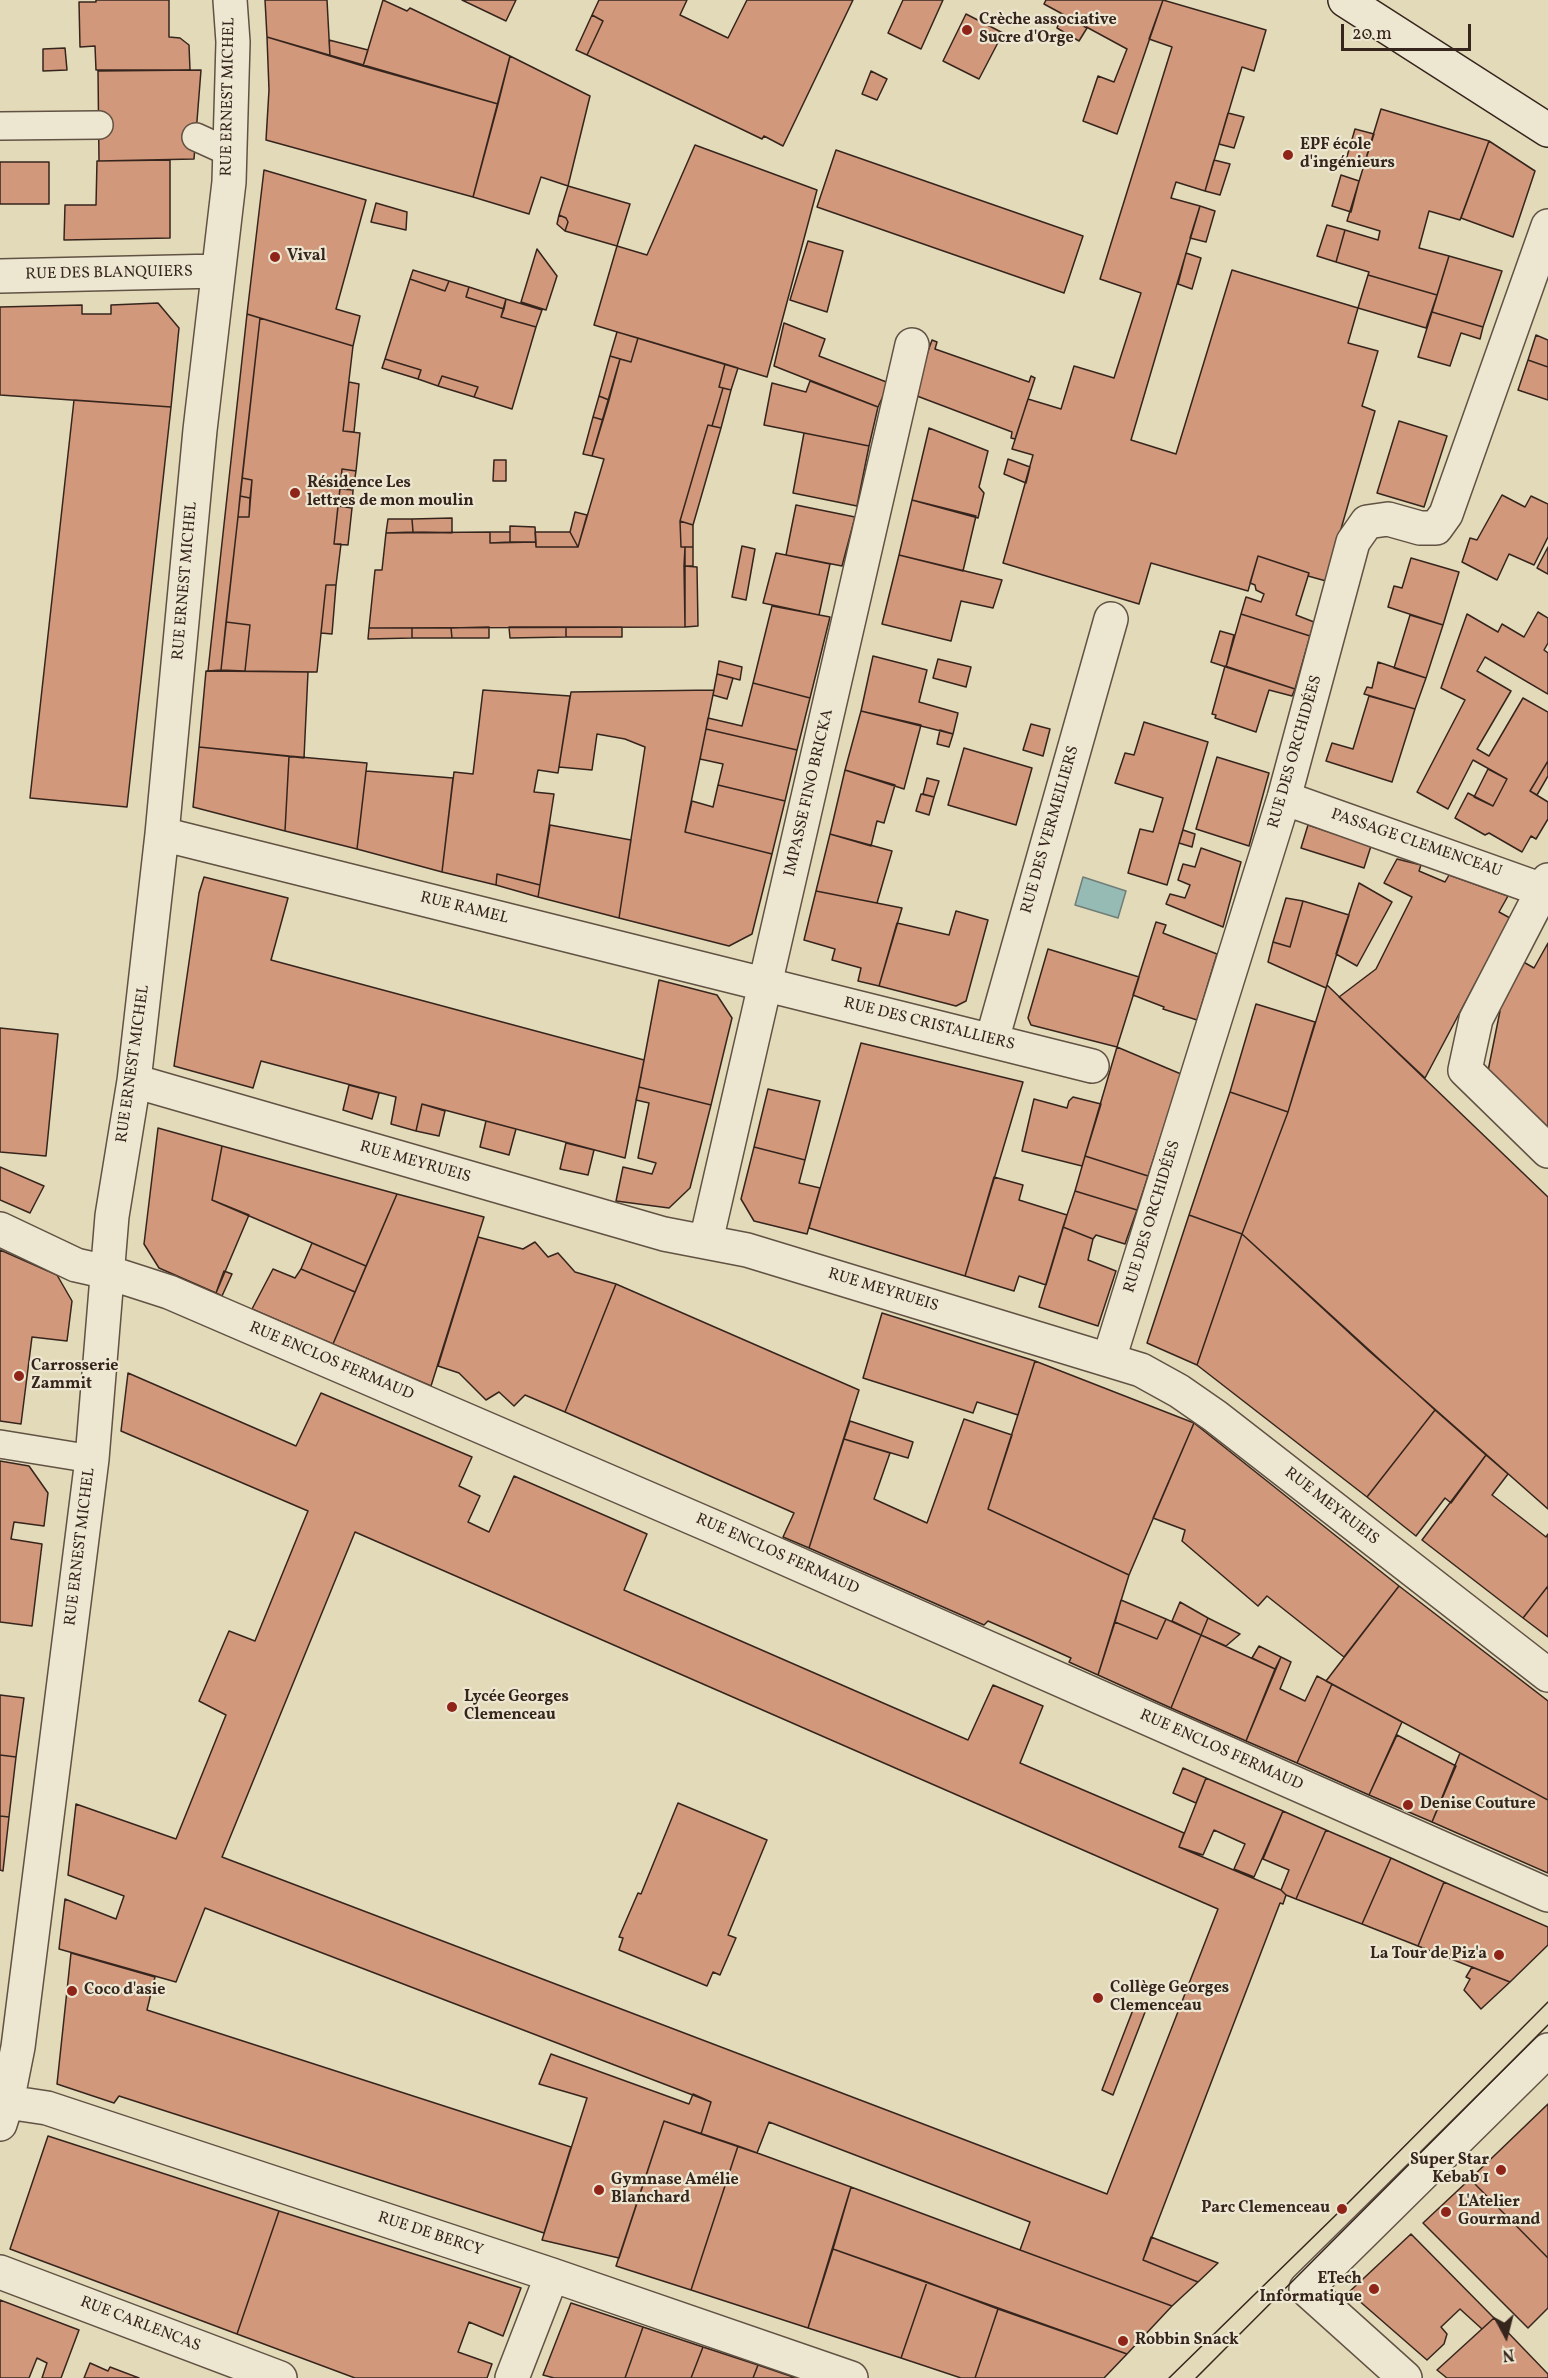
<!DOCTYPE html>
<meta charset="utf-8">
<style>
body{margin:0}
#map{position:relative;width:1548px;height:2378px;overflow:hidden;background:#e3dab9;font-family:Vollkorn,serif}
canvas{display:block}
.north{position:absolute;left:1476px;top:2306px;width:60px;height:60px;-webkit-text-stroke:4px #ede7d2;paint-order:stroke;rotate:173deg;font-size:16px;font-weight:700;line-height:24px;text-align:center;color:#36251c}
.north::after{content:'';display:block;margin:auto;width:21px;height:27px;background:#36251c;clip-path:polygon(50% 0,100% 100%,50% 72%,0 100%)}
.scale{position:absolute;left:1341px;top:24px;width:130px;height:27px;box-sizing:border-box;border:3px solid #36251c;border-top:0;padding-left:8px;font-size:18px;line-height:21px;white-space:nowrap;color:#36251c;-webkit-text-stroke:4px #ede7d2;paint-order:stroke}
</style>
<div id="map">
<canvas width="1548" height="2378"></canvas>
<div class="north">N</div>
<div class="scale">20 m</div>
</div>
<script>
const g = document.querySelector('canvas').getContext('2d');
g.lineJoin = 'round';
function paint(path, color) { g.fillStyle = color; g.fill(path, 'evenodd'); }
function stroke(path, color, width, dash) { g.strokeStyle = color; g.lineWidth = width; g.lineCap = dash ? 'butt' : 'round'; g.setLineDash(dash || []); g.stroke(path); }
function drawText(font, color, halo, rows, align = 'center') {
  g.font = font + ' Vollkorn,serif'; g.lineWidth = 4.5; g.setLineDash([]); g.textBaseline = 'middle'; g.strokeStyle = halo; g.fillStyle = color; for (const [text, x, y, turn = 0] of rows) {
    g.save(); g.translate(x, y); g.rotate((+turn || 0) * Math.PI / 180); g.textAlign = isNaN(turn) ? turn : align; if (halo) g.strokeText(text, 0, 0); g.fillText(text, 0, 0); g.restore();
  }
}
const water = new Path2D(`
 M1083 877 1126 891 1118 918 1075 905Z`);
paint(water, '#96bab4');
stroke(water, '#707e77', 1.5);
const building = new Path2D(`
 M96 0H169V37L180 38 189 45 190 70H96L95 46 80 47 79 2H96Z
 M265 0H327L330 56 267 37Z
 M383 0 407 11 410 8 510 56 498 104 363 66Z
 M462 0H516L506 21Z
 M599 0H687L680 15 728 38 747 0H853L783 146 764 136 762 139 587 55 603 21 592 15Z
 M903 0H943L921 49 888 33Z
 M1046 0H1163L1117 134 1083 121 1098 76 1114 82 1127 49 1044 4Z
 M1163 0 1266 30 1254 71 1242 67 1205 191 1176 182 1171 198 1200 206 1131 440 1176 454 1232 270 1358 308 1348 343 1378 351 1362 406 1375 411 1326 581 1308 576 1309 573 1258 556 1248 591 1151 563 1139 604 1003 563 1033 455 1012 449 1028 399 1061 409 1074 366 1114 378 1141 293 1100 279 1172 47 1149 39Z
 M966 14 1003 33 979 79 943 61Z
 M1062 14 1087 28 1079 41 1057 28Z
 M592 15 603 21 587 55 576 50Z
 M267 37 498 104 473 197 266 140 269 90Z
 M329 40 368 50 363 66 330 56Z
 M65 48 67 70 43 71V49Z
 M510 56 590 96 568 186 541 177 529 214 473 197Z
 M201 70 194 159 99 161 98 71Z
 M871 71 887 79 877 100 862 94Z
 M1381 109 1489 141 1460 220 1429 211 1419 248 1449 256 1437 295 1368 275 1369 272 1336 262 1345 230 1378 240 1380 231 1347 221Z
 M1228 113 1244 117 1234 148 1219 144Z
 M1355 129 1374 134 1364 165 1346 160Z
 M1489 141 1535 171 1513 237 1461 218Z
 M695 145 817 190 767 377 594 325 617 246 647 255Z
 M836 150 1083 236 1064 293 817 207Z
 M170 160V238L64 240 65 205H96L97 161Z
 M1214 160 1230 164 1220 195 1205 191Z
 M0 162H49V204H0Z
 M264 170 366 200 336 309 360 316 353 346 247 314Z
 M1341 175 1359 181 1351 212 1332 206Z
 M568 186 630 204 617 246 565 231 568 222 566 218 559 215Z
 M376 203 407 212 406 230 371 222Z
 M1200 206 1215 211 1206 242 1190 238Z
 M559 215 566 218 568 222 565 231 557 224Z
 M1327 225 1345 230 1336 262 1317 256Z
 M808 241 843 251 827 312 790 300Z
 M537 249 557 276 546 310 521 302Z
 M1186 253 1201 258 1192 289 1178 284Z
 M1449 256 1502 271 1483 327 1432 312Z
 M413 270 449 281 445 291 410 279Z
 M1368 275 1437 295 1426 328 1358 308Z
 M410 279 445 291 449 281 469 287 466 297 504 309 501 317 536 327 512 409 474 397 478 387 442 376 438 386 418 379 421 370 385 359Z
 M469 287 506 299 504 309 466 297Z
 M506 299 542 310 536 327 501 317Z
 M158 303 179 328 171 407 0 395V307L82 305V314H111V305Z
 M1432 312 1483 327 1480 339 1461 333 1450 366 1418 357Z
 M247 314 260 318 221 670 208 671Z
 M260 318 353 346 343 431 360 433 356 471 342 469 334 544H341L336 585H326L317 672 245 671 250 625 226 622 238 517H249L252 480 242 478Z
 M784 323 825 339 819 356 889 383 878 407 774 366Z
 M617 332 638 338 631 362 610 356Z
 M1536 335 1548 340V367L1528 360Z
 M638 338 725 364 719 387 723 388 712 426 708 425 680 521 681 547H685V627L369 628 375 570H382L386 533 490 532V543L536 542V547H578L604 459 592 456 620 359 631 362Z
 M932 340 937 342 935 349 1029 382 1031 376 1035 378 1015 439 1011 438 1012 432 917 396 914 404 910 403Z
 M610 356 620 359 609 400 599 396Z
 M385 359 421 370 418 379 382 368Z
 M1528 360 1548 367V400L1518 390Z
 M725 364 738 368 731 390 719 387Z
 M442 376 478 387 474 397 438 386Z
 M810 381 878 407 869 446 764 425 772 383 806 392Z
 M349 382 359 384 354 432 343 431Z
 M723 388 731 390 721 428 712 426Z
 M599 396 609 400 603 420 593 417Z
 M74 400 171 407 127 807 30 798Z
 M593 417 603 420 592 456 583 454Z
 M1399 421 1447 436 1424 507 1377 493Z
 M708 425 721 428 693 525 680 521Z
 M929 428 988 451 979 487 984 493 978 518 912 500Z
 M804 433 869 446 857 506 793 493Z
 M1008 459 1030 467 1026 483 1004 474Z
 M494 460H506V481H493Z
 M342 469 356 471 353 490 340 489Z
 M242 478 252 480 250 498 240 496Z
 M340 489 353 490 352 508 338 506Z
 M1502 495 1525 507 1531 496 1548 504V537L1534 565 1509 554 1497 580 1462 562 1470 538 1477 540Z
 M240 496 250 498 249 517H238Z
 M912 500 976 516 963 571 899 555Z
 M796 505 855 517 842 566 786 555Z
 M338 506 352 508 348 545 334 544Z
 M575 512 587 515 578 547 570 532Z
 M452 518V533L413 532 412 519Z
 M388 519H412L413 532 386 533Z
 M680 521 693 525V547H681Z
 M510 526 535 527 536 542H510Z
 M490 532H510V542L490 543Z
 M535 532H570L578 547H536Z
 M742 546 755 549 746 600 732 597Z
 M685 547H693V566H684Z
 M1548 547V574L1537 568Z
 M776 553 830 564 819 615 763 603Z
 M899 555 1002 580 993 608 961 601 951 641 882 624Z
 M1258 556 1309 573 1296 615 1314 622 1310 636 1241 614 1246 597 1261 602 1264 594 1256 590 1255 585 1250 583Z
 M1411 558 1459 572 1443 625 1388 607 1394 586 1402 588Z
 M684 566 697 567 698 626 685 627Z
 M326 585H336L332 634 321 633Z
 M772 606 830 617 810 698 753 683Z
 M1538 612 1548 618V643L1544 650 1548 653V694L1485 657 1477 671 1511 691 1477 749 1489 756 1523 698 1548 712V761L1530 791 1548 802V819L1536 839 1531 836 1522 852 1489 833 1485 835 1455 818 1468 793 1493 806 1507 779 1473 760 1448 809 1417 792 1465 700 1441 688 1467 614 1498 632 1502 624 1524 637Z
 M1241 614 1310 636 1295 689 1226 667Z
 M1410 615 1443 625 1426 678 1394 668Z
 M226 622 250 625 245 671 221 670Z
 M489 627V638H452L451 628Z
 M509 627H566V637L510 638Z
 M566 627H622V637H566Z
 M369 628H412V638L368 639Z
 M412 628H451L452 638H412Z
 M1220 631 1234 635 1226 667 1211 662Z
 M873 656 927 670 919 702 958 713 953 734 861 711Z
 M938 659 971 667 966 687 933 678Z
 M719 661 742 667 740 680 717 674Z
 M1378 662 1426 678 1415 709 1364 694 1367 687 1372 688Z
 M1225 666 1295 689 1292 696 1269 690 1256 732 1215 718 1216 715 1212 714Z
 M206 671 308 672 304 758 199 747Z
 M717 674 733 678 727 699 713 695Z
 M753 683 810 698 797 750 706 729 708 718 742 726Z
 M483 690 570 696 558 773 538 770 534 792 554 794 540 885 497 874 496 885 442 872 454 772 473 774Z
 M714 690 685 832 772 854 752 934 729 946 619 918 645 747 625 739 597 734 592 770 559 767 571 692Z
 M1369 696 1415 709 1392 782 1326 761 1332 743 1353 749Z
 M861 711 921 725 904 789 845 770Z
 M1144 722 1208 742 1167 885 1128 873 1140 829 1153 832 1163 798 1115 783 1125 753 1134 755Z
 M1031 724 1050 729 1043 756 1023 750Z
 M706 729 797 750 785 801 718 785 723 764 700 759Z
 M940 730 953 734 949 747 937 744Z
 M199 747 289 756 285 831 193 807Z
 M964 748 1032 768 1016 825 948 805Z
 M289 756 367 763 357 849 285 831Z
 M1217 757 1269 773 1249 846 1196 829Z
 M1548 761V776L1537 795 1530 791Z
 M1488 769 1507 779 1493 806 1474 797Z
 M845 770 895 785 884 823 877 821 871 846 830 834Z
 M366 771 453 778 442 872 357 849Z
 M927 778 939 781 934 797 923 794Z
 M718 785 785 801 772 854 685 832 692 801 713 807Z
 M921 794 934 797 929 815 916 811Z
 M550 825 631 840 619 918 538 897Z
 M1308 825 1371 846 1364 868 1301 848Z
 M1183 830 1195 834 1192 847 1179 843Z
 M830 834 892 851 877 903 816 891Z
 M1201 848 1241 862 1223 927 1166 904 1170 894 1185 898 1190 885 1178 880 1183 864 1195 867Z
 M1397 859 1421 865 1419 871 1445 882 1449 875 1508 896 1499 912 1510 918 1425 1078 1339 997 1376 969 1412 897 1384 883Z
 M497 874 540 885 538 897 496 885Z
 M204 877 288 898 271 960 644 1060 625 1158 422 1104 416 1131 391 1124 396 1097 261 1061 253 1088 174 1066 199 893Z
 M1359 883 1392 902 1357 966 1336 954Z
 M816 891 902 908 879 986 858 981 861 968 832 960 835 949 804 940Z
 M1286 898 1303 901 1290 947 1273 942Z
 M1303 901 1349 915 1326 988 1268 962 1273 942 1290 947Z
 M956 911 988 920 966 1001 956 1006 879 986 897 923 949 935Z
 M1156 922 1166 925 1163 933 1217 954 1197 1020 1163 1009 1164 1007 1133 995Z
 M1548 943V1135L1488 1071 1500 1011 1494 1010 1520 960 1534 968Z
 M1048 949 1139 977 1117 1047 1031 1025 1028 1018Z
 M659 980 717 995 732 1018 711 1105 639 1087Z
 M1327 985 1548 1197V1509L1369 1351 1242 1234 1288 1112Z
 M1256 1004 1315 1022 1288 1112 1230 1092Z
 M0 1028 58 1034 46 1156 0 1152Z
 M861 1043 1023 1082 965 1276 809 1228Z
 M1117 1047 1181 1074 1148 1176 1085 1156Z
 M349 1085 379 1093 372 1119 343 1110Z
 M639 1087 711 1105 690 1188 669 1208 616 1201 623 1167 652 1174 656 1163 638 1158 649 1103 636 1100Z
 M768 1089 820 1101 805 1160 754 1147Z
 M1230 1092 1288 1112 1242 1234 1189 1215Z
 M1073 1097 1101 1104 1082 1166 1022 1151 1034 1099 1067 1108 1069 1101Z
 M422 1104 445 1111 439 1136 416 1131Z
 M486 1121 516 1129 509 1155 480 1147Z
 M158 1128 222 1146 212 1200 249 1215 216 1293 159 1268 144 1244Z
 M566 1143 594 1150 588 1175 560 1169Z
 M222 1146 397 1194 366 1266 212 1200Z
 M754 1147 805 1160 799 1183 820 1188 807 1234 754 1221 741 1199Z
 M1085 1156 1148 1176 1137 1210 1075 1191Z
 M0 1167 44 1186 30 1213 0 1200Z
 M994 1177 1023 1185 1019 1200 1067 1215 1046 1285 1019 1276 1014 1291 965 1276Z
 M1075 1191 1137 1210 1125 1244 1096 1235 1093 1239 1063 1227Z
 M397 1194 484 1217 431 1386 333 1344Z
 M1189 1215 1242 1234 1197 1365 1147 1343Z
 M1063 1227 1093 1239 1088 1260 1116 1271 1098 1326 1039 1307Z
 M1242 1234 1435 1410 1367 1497 1197 1365Z
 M478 1237 523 1249 535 1242 548 1257 558 1253 575 1272 616 1284 565 1412 525 1395 514 1406 499 1392 486 1400 459 1373 438 1366Z
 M312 1243 366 1266 355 1292 301 1269Z
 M0 1250 57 1275 72 1301 67 1341 32 1337 21 1424 0 1421Z
 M273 1269 295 1278 301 1269 355 1292 333 1344 252 1309Z
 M224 1271 232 1274 222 1296 216 1293Z
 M616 1284 859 1390 809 1548 783 1537 794 1513 565 1412Z
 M882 1313 1035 1361 1018 1415 977 1402 973 1413 863 1378Z
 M1035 1361 1194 1423 1129 1575 988 1509Z
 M128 1373 296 1446 321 1393 472 1457 459 1486 480 1496 468 1522 489 1532 514 1476 613 1519 647 1534 624 1590 968 1740 993 1685 1043 1706 1020 1763 1184 1833 1179 1847 1281 1890 1286 1895 1283 1904 1280 1903 1143 2260 1198 2282 1172 2306 1020 2250 1030 2222 769 2122 757 2153 701 2134 711 2102 205 1908 176 1982 59 1949 65 1899 116 1919 124 1896 68 1875 76 1804 176 1839 226 1715 199 1701 229 1631 255 1641 308 1511 121 1431ZM355 1532 1218 1909 1107 2194 222 1857Z
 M1435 1410 1486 1455 1451 1503 1445 1498 1416 1536 1367 1497Z
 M964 1419 1012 1435 988 1509 1129 1575 1098 1675 1069 1662 1071 1658 1029 1639 988 1621 984 1625 809 1548 844 1439 890 1453 874 1499 927 1523Z
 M850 1421 913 1442 908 1458 844 1439Z
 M1194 1423 1399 1586 1344 1657 1267 1596 1258 1606 1182 1541 1185 1530 1153 1518Z
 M1486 1455 1508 1474 1492 1495 1546 1537 1548 1534V1586L1523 1618 1422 1540Z
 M0 1461 29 1466 48 1493 44 1526 14 1522 11 1539 42 1544 32 1626 0 1622Z
 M1399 1586 1548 1701V1800L1326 1681Z
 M1548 1586V1637L1523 1618Z
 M1121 1600 1166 1619 1157 1639 1115 1622Z
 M1180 1602 1208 1618 1201 1635 1172 1621Z
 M1208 1618 1240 1634 1226 1646 1201 1635Z
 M1166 1619 1201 1635 1171 1708 1098 1675 1115 1622 1157 1639Z
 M1201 1635 1275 1669 1246 1741 1171 1708Z
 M1259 1646 1281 1657 1275 1669 1252 1658Z
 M1281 1657 1291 1662 1280 1689 1305 1701 1317 1676 1332 1684 1297 1763 1246 1741Z
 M1332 1684 1402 1722 1369 1795 1297 1763Z
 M0 1695 24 1698 16 1757 0 1755Z
 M1397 1735 1456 1766 1432 1822 1369 1795Z
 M1460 1753 1548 1800V1873L1432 1822Z
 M0 1755 16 1757 9 1817 0 1816Z
 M1183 1768 1206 1778 1196 1803 1173 1793Z
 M1206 1778 1283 1811 1254 1877 1234 1869 1245 1844 1214 1830 1203 1855 1179 1847Z
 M678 1803 767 1840 728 1935 736 1938 720 1975 713 1972 707 1986 619 1950 623 1938 619 1937 638 1893 641 1894Z
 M1283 1811 1326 1830 1296 1899 1286 1895 1281 1890 1289 1870 1263 1859Z
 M0 1816 9 1817 3 1871 0 1870Z
 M1326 1830 1391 1858 1362 1924 1296 1899Z
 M1391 1858 1444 1882 1418 1946 1362 1924Z
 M1444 1882 1548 1927V1945L1510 1982 1418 1946Z
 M71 1953 155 1977 147 2010 571 2147 544 2233 119 2096 114 2103 57 2084Z
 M1472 1967 1510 1982 1481 2009 1464 1990 1470 1979 1466 1977Z
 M1136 2002 1147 2007 1113 2095 1102 2090Z
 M551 2054 689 2104 693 2094 711 2102 701 2134 664 2121 619 2258 542 2240 587 2098 539 2084Z
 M1548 2104V2258L1470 2179Z
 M664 2121 738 2146 691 2290 616 2266Z
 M48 2136 279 2211 237 2334 10 2249Z
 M738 2146 851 2187 808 2328 691 2290Z
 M1470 2179 1548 2258V2308L1528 2328 1423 2223Z
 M851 2187 1020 2250 1172 2306 1127 2354 833 2249Z
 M279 2211 521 2288 503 2336 469 2322 458 2352 492 2364 487 2378H355L237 2334Z
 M1411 2234 1494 2318 1482 2329 1460 2309 1441 2327 1447 2334 1444 2344 1427 2360 1349 2292Z
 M1151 2237 1218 2263 1198 2282 1143 2260Z
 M833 2249 927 2282 901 2358 808 2328Z
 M927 2282 998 2309 975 2378H961L901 2358Z
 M0 2300 79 2330 61 2378H42L47 2363 37 2358 29 2378H0Z
 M571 2303 643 2327 625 2378H554L543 2375Z
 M998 2309 1127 2354 1104 2378H975Z
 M1494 2318 1548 2374V2378H1447L1437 2370Z
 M643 2327 703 2347 691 2378H625Z
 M703 2347 758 2365 753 2378H691Z
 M90 2363 108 2371 110 2367 139 2378H84Z
 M758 2365 796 2378H753Z`);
paint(building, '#d2987c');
stroke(building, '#36251c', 1.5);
const lane = new Path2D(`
 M0 126 99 125
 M196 137 229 152
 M0 1444 92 1459`);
const street = new Path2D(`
 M0 276 218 271
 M1284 798 1548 892
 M162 834 1092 1066
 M1548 880 1476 1019 1465 1070 1548 1151
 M992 1040 1111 619
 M134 1081 664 1234 747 1250 1141 1370 1179 1391 1215 1416 1548 1675
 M0 1229 76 1265 107 1272 169 1292 714 1527 1548 1895
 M706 1241 912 345
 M1109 1359 1284 798 1353 542 1367 522 1388 519 1420 528H1436L1446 514 1548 226
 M0 2098 7 2102 47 2108 552 2275 851 2378
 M0 2124 7 2102 18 2047 92 1459 112 1216 134 1081 162 834 200 430 229 182 233 42 230 0
 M0 2272 280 2378
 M512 2378 552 2275
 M1405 2378 1306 2289 1548 2050`);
const secondary = new Path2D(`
 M1345 0 1548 130`);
stroke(lane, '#615243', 30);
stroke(street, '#615243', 36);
stroke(secondary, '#36251c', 36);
stroke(lane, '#ede7d2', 27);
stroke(street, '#ede7d2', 33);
stroke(secondary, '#ede7d2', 33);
stroke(new Path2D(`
 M1169 2378 1342 2209 1548 2002
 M1196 2378 1548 2025`), '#36251c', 1.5);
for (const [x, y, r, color] of [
 [967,30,6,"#8f2418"],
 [1288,155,6,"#8f2418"],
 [275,257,6,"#8f2418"],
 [295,493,6,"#8f2418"],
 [19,1376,6,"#8f2418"],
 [452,1707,6,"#8f2418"],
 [1408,1805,6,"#8f2418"],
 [1499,1955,6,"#8f2418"],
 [72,1991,6,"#8f2418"],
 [1098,1998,6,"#8f2418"],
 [1501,2170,6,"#8f2418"],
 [599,2190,6,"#8f2418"],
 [1342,2209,6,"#8f2418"],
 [1446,2212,6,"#8f2418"],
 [1374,2289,6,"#8f2418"],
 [1123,2341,6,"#8f2418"]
]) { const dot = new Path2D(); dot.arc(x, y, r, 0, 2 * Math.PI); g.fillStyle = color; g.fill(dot); stroke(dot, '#ede7d2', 2); }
drawText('bold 16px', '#36251c', '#ede7d2', [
 ["Crèche associative",979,21],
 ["Sucre d'Orge",979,39],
 ["EPF école",1300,146],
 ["d'ingénieurs",1300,164],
 ["Vival",287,257],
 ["Résidence Les",307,484],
 ["lettres de mon moulin",307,502],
 ["Carrosserie",31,1367],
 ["Zammit",31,1385],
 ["Lycée Georges",464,1698],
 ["Clemenceau",464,1716],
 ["Denise Couture",1420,1805],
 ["La Tour de Piz'a",1487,1955,"right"],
 ["Collège Georges",1110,1989],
 ["Clemenceau",1110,2007],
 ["Coco d'asie",84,1991],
 ["Super Star",1489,2161,"right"],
 ["Kebab 1",1489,2179,"right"],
 ["Gymnase Amélie",611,2181],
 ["Blanchard",611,2199],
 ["L'Atelier",1458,2203],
 ["Gourmand",1458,2221],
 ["Parc Clemenceau",1330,2209,"right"],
 ["ETech",1362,2280,"right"],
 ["Informatique",1362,2298,"right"],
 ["Robbin Snack",1135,2341]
], 'left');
drawText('16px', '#36251c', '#ede7d2', [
 ["RUE ERNEST MICHEL",229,97,-89],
 ["RUE DES BLANQUIERS",109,274,-1],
 ["RUE ERNEST MICHEL",186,581,-85],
 ["RUE DES ORCHIDÉES",1296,752,-74],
 ["IMPASSE FINO BRICKA",810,793,-77],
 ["RUE DES VERMEILIERS",1051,830,-74],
 ["PASSAGE CLEMENCEAU",1416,844,19],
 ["RUE RAMEL",464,909,14],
 ["RUE DES CRISTALLIERS",929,1025,14],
 ["RUE ERNEST MICHEL",134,1064,-82],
 ["RUE MEYRUEIS",415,1163,16],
 ["RUE DES ORCHIDÉES",1153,1217,-73],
 ["RUE MEYRUEIS",883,1291,17],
 ["RUE ENCLOS FERMAUD",331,1362,23],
 ["RUE MEYRUEIS",1331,1507,38],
 ["RUE ERNEST MICHEL",81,1547,-83],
 ["RUE ENCLOS FERMAUD",777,1555,24],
 ["RUE ENCLOS FERMAUD",1221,1751,24],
 ["RUE DE BERCY",430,2235,18],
 ["RUE CARLENCAS",140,2325,21]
]);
</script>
